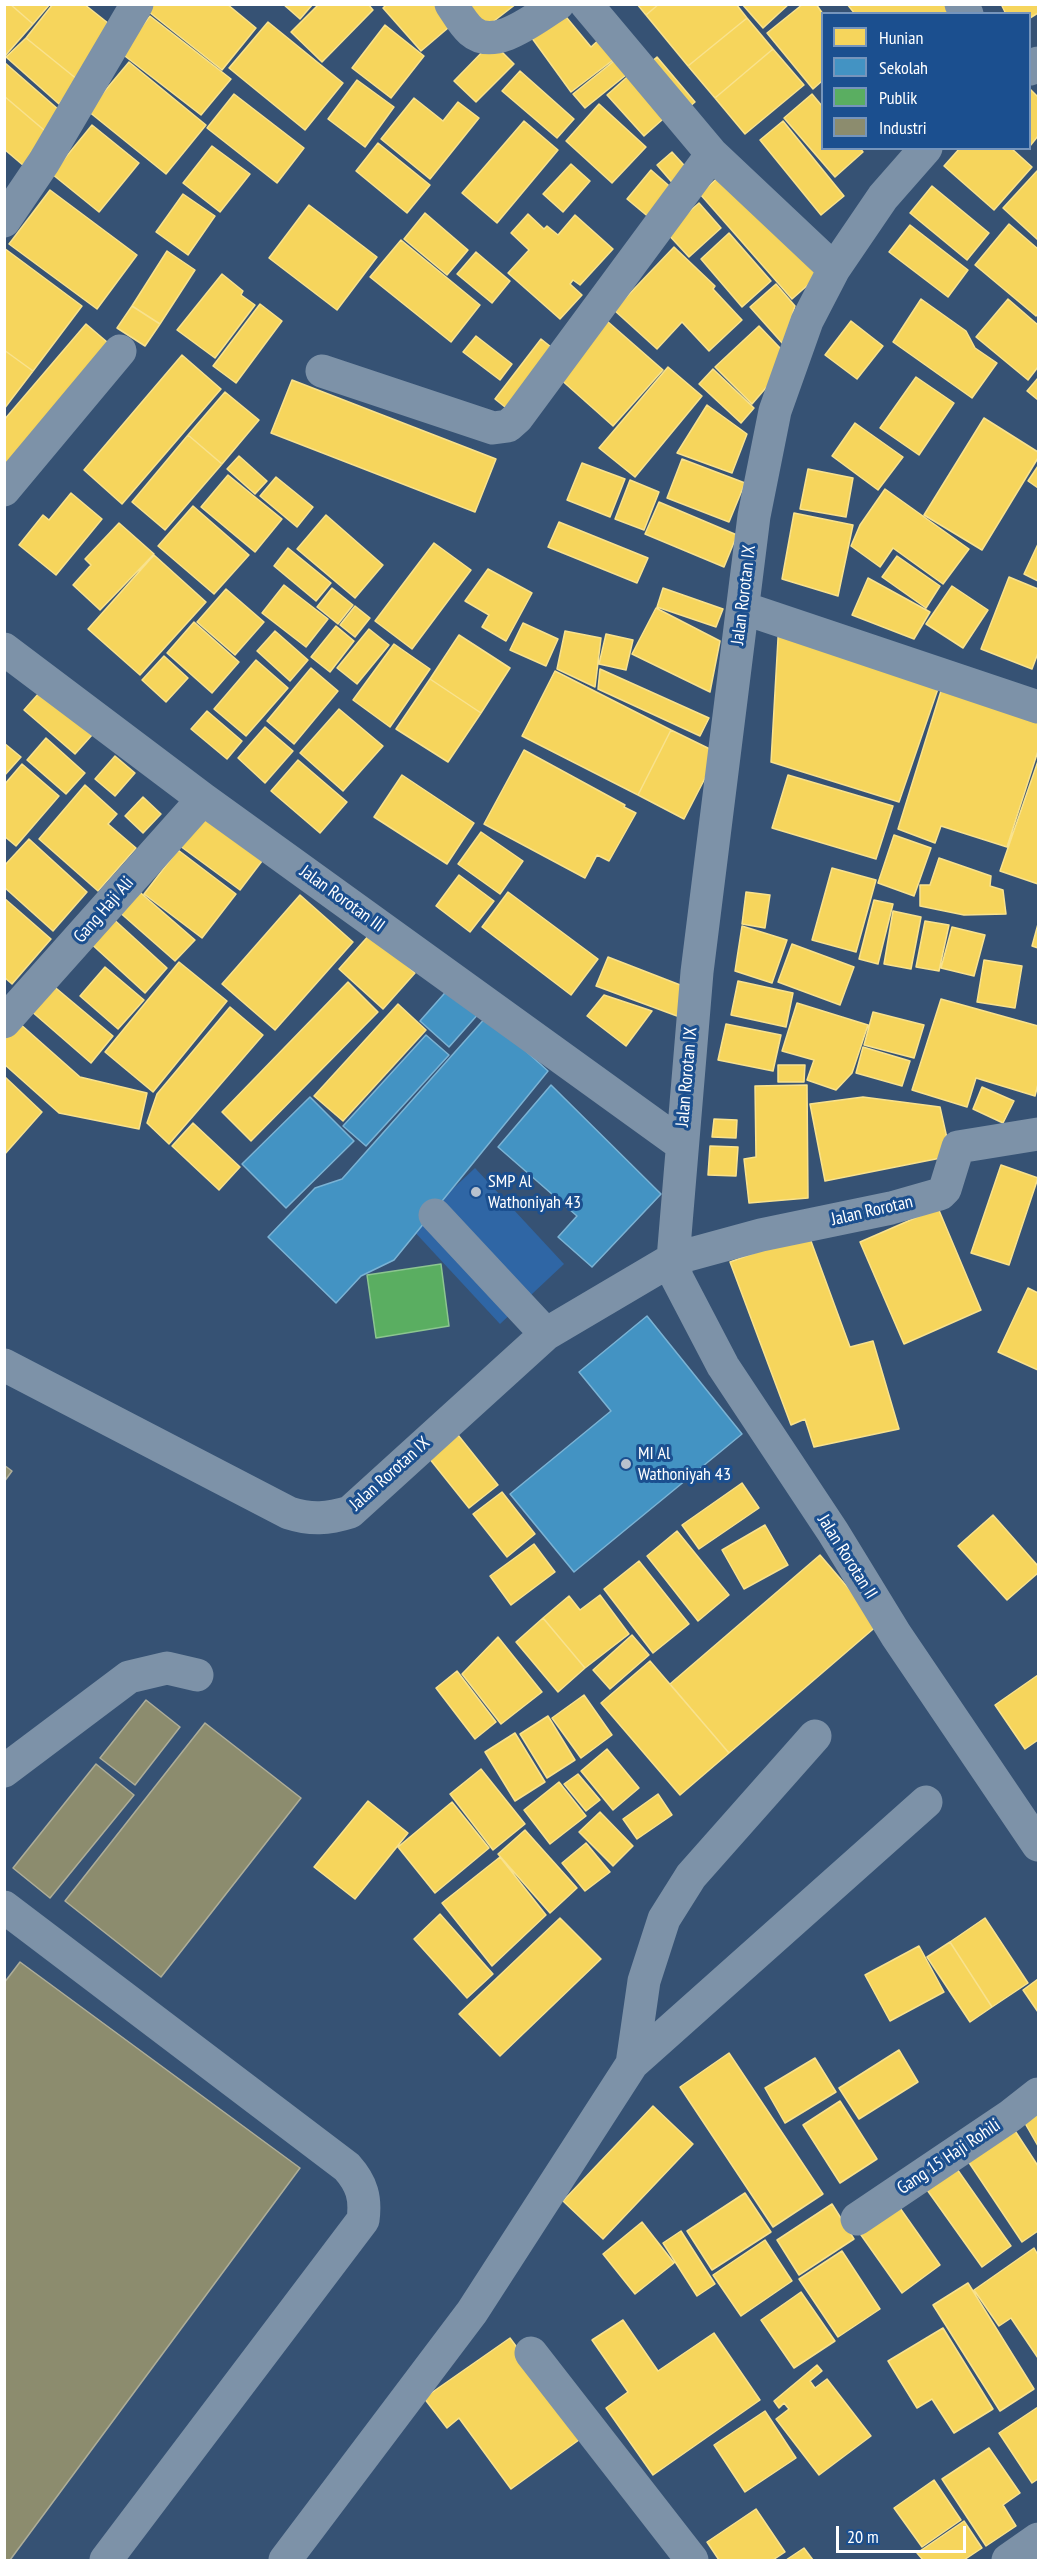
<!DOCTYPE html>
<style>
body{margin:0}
#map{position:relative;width:1043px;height:2565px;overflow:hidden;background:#365274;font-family:"PT Sans Narrow",sans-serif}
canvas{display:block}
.frame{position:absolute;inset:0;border:6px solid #fff;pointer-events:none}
.legend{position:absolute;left:821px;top:12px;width:210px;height:138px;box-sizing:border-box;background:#1b4f8f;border:2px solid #7695bc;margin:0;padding:8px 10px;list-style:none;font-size:18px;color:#fff}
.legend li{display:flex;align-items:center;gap:12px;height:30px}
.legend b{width:30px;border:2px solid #7695bc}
.scale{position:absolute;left:836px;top:2526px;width:130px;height:27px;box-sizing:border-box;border:3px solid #fff;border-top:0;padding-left:8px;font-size:18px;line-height:21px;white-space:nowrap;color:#fff;-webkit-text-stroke:4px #1b4f8f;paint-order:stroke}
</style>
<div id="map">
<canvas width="1043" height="2565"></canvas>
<div class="frame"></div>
<ul class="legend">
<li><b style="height:16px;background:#f6d55c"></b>Hunian</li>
<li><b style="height:16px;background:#4393c3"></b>Sekolah</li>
<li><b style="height:16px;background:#5aae61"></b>Publik</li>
<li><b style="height:16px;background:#8c8c6e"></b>Industri</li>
</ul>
<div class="scale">20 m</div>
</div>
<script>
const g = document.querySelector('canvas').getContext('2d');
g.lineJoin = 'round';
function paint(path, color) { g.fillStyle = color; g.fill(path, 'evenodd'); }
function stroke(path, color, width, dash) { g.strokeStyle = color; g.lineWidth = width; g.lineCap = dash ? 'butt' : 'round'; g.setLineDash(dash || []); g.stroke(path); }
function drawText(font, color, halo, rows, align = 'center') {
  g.font = font + ' "PT Sans Narrow",sans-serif'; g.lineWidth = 6; g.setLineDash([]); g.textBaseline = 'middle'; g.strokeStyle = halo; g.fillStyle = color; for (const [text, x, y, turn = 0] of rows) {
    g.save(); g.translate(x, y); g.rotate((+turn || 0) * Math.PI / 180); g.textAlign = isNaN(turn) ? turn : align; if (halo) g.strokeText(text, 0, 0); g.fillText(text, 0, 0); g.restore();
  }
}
paint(new Path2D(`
 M475 1168 564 1264 500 1324 411 1228Z`), '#2f66a5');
const homes = new Path2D(`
 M4 4H10L33 24 4 57Z
 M10 4H50L33 24Z
 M53 4H84L118 31 78 80 26 38Z
 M146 4H227L256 28 222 70 144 8Z
 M283 4H313L300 19Z
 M319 4H368L373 10 322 62 291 32Z
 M387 4H439L455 22 421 51 383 8Z
 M461 4H516L481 31Z
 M637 4H659L646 15Z
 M659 4H736L747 18 688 66 646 15Z
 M742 4H789L763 28Z
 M803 4H816L823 14 822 81 813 89 767 33Z
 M847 4H953L959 14H855Z
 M1001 4H1038V13L1030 18V14H1006Z
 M562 12 591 47 602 37 617 57 571 92 529 34Z
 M150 16 231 79 201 115 121 53Z
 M747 18 773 49 715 98 688 66Z
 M268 22 343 83 305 130 229 68Z
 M385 25 424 56 391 98 352 68Z
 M26 38 78 80 59 104 6 57Z
 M492 42 514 64 476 102 454 81Z
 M773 49 804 85 745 134 715 98Z
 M619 57 631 71 585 108 573 94Z
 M657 57 695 102 683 112 644 68Z
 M4 62 67 117 51 136 4 96Z
 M129 62 206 125 166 174 88 111Z
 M635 70 672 111 644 136 607 95Z
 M520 71 574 119 557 138 502 91Z
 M357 80 394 107 365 147 328 119Z
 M1030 89 1038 97V136L1030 146Z
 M234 94 304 148 277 183 207 128Z
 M812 94 822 106V148H860L863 152 835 177 784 118Z
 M4 96 51 136 24 166 4 149Z
 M414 98 443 121 458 102 479 118 430 179 381 139Z
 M599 104 646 147 612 183 566 141Z
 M524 121 558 150 497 223 462 193Z
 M783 121 844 196 821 215 760 140Z
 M92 125 139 163 99 212 52 174Z
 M378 143 430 185 407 213 356 171Z
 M212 146 250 174 220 212 183 183Z
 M960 148H1011L1032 167 994 210 944 166Z
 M672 152 692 174 676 187 657 165Z
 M571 164 590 181 563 212 543 194Z
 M651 170 675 191 651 219 627 199Z
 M725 171 818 276 792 299 700 194Z
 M1037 171 1038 173V240L1003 208Z
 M932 186 989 233 967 260 910 213Z
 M50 190 137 255 97 309 9 244Z
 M183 194 215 216 188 255 156 232Z
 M699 203 721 228 689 257 666 232Z
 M309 205 377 257 337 310 269 258Z
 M425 213 468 250 447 275 404 239Z
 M528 214 544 229 547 226 558 235 575 215 613 249 580 285 573 280 570 284 582 295 560 319 508 273 529 250 511 233Z
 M1009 224 1038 249V314L1036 316 975 265Z
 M910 225 968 270 948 297 889 252Z
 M729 233 771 281 742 307 701 259Z
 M401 240 480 305 451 342 370 277Z
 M674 247 715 286 713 289 742 320 709 351 682 322 657 349 614 310Z
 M4 248 82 306 33 371 4 350Z
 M167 251 195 270 160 324 132 306Z
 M476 252 510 281 492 303 457 274Z
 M222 274 243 291 241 295 255 305 215 358 177 330Z
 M776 284 795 306 783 344 750 307Z
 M921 299 966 331 975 348 997 363 972 398 893 342Z
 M1008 299 1038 325V367L1028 380 976 337Z
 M260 304 282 321 236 383 213 366Z
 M132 306 160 324 145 346 117 328Z
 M607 321 663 370 613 426 558 377Z
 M851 321 883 346 857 379 825 355Z
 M86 324 114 348 4 478V420Z
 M759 326 781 349 771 382 752 404 715 367Z
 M476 336 512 364 500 380 463 352Z
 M541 339 561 355 515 415 495 399Z
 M4 350 33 371 4 409Z
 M182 355 221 389 122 504 84 470Z
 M668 367 702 396 635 477 599 448Z
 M713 369 754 408 741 423 699 384Z
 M916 377 954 403 919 455 880 428Z
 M1038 378V400L1027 391Z
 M292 380 496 459 475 512 271 433Z
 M225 392 259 420 222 464 188 435Z
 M707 405 747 434 732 473 677 453Z
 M984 418 1038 452V458L982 550 924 515Z
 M855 423 903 457 878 490 832 456Z
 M188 435 222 464 165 530 132 502Z
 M239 456 267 481 255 494 227 469Z
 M682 459 745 483 729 522 667 498Z
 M582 463 625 479 610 517 567 500Z
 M1038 466V488L1028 481Z
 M808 469 853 478 846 517 800 509Z
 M228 475 282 519 255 552 201 507Z
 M276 477 313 507 297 527 260 496Z
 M630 480 659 492 644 530 615 519Z
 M885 489 969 549 943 584 893 548 880 567 851 546 860 525Z
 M71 493 102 519 56 575 19 545 43 515 49 520Z
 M659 502 737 535 724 567 645 534Z
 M193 506 249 555 214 594 158 546Z
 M794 513 853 525 838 596 782 579Z
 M326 515 383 565 355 598 297 549Z
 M559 522 648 558 637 583 548 547Z
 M119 523 154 554 100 610 73 585 91 565 85 559Z
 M434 543 471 570 412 649 375 621Z
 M1038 544V581L1024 574Z
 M288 548 331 583 316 601 274 566Z
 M154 555 206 602 140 675 88 629Z
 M897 556 940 586 926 608 882 577Z
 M488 569 532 593 506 641 482 627 489 615 465 601Z
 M1009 577 1038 589V653L1032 669 981 649Z
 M868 578 930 612 914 639 852 615Z
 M284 585 328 619 306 647 262 613Z
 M952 586 988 610 963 648 926 624Z
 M332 588 353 605 338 624 317 607Z
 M663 588 723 609 716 627 657 607Z
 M226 589 264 622 235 655 197 622Z
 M355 606 370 618 355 637 340 625Z
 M656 608 720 641 710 692 632 654Z
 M779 621 941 680 899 802 771 762Z
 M194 622 239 662 212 693 167 653Z
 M523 623 558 639 546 666 510 650Z
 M336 626 354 641 330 672 311 657Z
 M369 629 389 645 357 684 337 668Z
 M275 631 308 660 290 681 257 651Z
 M565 631 601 638 595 687 557 669Z
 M606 634 633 640 626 670 599 664Z
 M459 635 510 668 481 713 430 679Z
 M394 644 430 669 390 727 353 700Z
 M164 656 188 678 166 702 142 680Z
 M256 660 288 688 246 736 214 709Z
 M311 668 338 691 294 744 267 721Z
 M600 669 709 718 700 736 598 689Z
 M555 671 671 730 638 795 522 736Z
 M945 678 1038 708V751L1007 847 941 826 935 843 898 829Z
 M430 679 481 713 448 762 396 729Z
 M40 692 92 735 75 754 24 710Z
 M339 709 383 746 343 791 300 753Z
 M207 711 242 741 227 759 191 729Z
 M265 727 293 751 265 783 238 758Z
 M671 730 718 753 684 819 638 795Z
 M46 738 85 773 66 794 27 760Z
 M4 743 21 757 4 776Z
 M524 750 625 805 624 807 636 813 609 861 597 855 585 878 484 824Z
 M115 756 135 773 115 796 95 779Z
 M298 760 347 802 320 833 271 791Z
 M1038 761V884L1000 871Z
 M22 764 59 796 16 846 4 836V785Z
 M402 775 474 823 447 864 374 817Z
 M788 775 893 806 876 859 772 828Z
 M85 785 117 814 108 824 136 848 98 891 39 839Z
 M143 797 161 814 143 833 125 816Z
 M198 814 262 861 240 890 176 843Z
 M481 832 523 861 500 894 458 864Z
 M894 835 931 848 914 896 878 883Z
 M29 839 87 892 53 931 4 887V866Z
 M178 850 236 894 202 938 144 894Z
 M939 858 991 876 990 886 1003 890 1006 914 964 915 920 906V885H930Z
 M832 868 876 880 856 952 812 940Z
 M459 875 494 901 470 932 436 906Z
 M135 888 195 940 175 961 117 910Z
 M508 892 598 959 571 995 482 927Z
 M746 892 770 895 765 928 742 924Z
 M300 895 353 942 275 1030 222 984Z
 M4 898 51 939 12 984 4 977Z
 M874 900 893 904 878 964 859 959Z
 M893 911 921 917 911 969 884 964Z
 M109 915 167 968 145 993 87 940Z
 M925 921 949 925 939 971 916 967Z
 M1038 924V948L1032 946Z
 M742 926 787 940 772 983 735 971Z
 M952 927 985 935 974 976 941 968Z
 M371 933 415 973 383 1009 339 969Z
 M792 944 854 967 840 1005 778 982Z
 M608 957 688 988 677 1016 596 986Z
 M984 960 1022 966 1015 1008 977 1002Z
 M179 962 227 1001 153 1092 105 1052Z
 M105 967 144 1000 118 1029 80 996Z
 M738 981 793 993 786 1027 731 1015Z
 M348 982 378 1012 251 1141 222 1112Z
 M51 984 113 1036 91 1063 30 1010Z
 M604 995 652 1011 626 1046 587 1016Z
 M941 999 1038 1026V1084L1035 1096 976 1078 967 1107 912 1090Z
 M797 1003 868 1025 852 1073 836 1090 807 1080 814 1060 782 1051Z
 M398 1004 426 1030 343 1121 314 1096Z
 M230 1007 263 1035 169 1144 147 1123 157 1094Z
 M873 1012 924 1025 914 1058 864 1045Z
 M19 1023 80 1077 147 1093 139 1129 59 1113 4 1064V1040Z
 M726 1024 781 1035 773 1071 718 1060Z
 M863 1047 910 1061 902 1086 856 1073Z
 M778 1065H805L804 1082H778Z
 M4 1076 42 1112 4 1155Z
 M807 1085 808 1198 749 1203 744 1159 756 1157 755 1086Z
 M982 1087 1014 1101 1003 1123 973 1109Z
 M863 1097 940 1107 951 1156 825 1181 810 1104Z
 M714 1119 737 1120 736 1138 712 1137Z
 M193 1123 240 1167 219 1190 172 1146Z
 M710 1146 738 1147 736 1176 708 1175Z
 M1001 1165 1038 1178 1009 1265 971 1253Z
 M938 1208 981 1310 904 1344 860 1242Z
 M808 1233 850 1347 873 1341 899 1429 814 1447 805 1419 791 1425 730 1262Z
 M1028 1288 1038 1293V1370L998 1352Z
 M458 1435 498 1485 469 1508 429 1458Z
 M742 1483 759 1508 699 1549 682 1525Z
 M502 1492 535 1534 507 1557 473 1514Z
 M993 1515 1038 1566V1573L1007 1600 958 1546Z
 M765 1525 788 1565 744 1589 722 1550Z
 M677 1531 729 1595 698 1621 647 1556Z
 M534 1544 555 1572 511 1605 490 1576Z
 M820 1555 879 1624 729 1753 670 1684Z
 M639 1561 689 1624 653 1653 604 1589Z
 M600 1595 629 1634 585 1668 543 1618 569 1596 580 1610Z
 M543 1618 585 1668 558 1692 516 1642Z
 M632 1635 649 1655 610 1689 593 1670Z
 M498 1637 542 1692 501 1724 462 1674Z
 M650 1661 729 1753 680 1795 601 1703Z
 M457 1671 496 1722 475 1739 436 1688Z
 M1038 1675V1740L1025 1749 995 1705Z
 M584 1695 612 1735 581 1758 552 1718Z
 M548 1716 575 1760 547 1778 520 1734Z
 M515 1733 545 1782 515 1801 485 1752Z
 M607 1749 639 1788 613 1810 581 1771Z
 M481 1769 525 1824 493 1850 450 1794Z
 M578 1774 600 1800 586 1811 564 1784Z
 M559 1782 586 1816 550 1844 524 1810Z
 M658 1794 672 1815 637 1839 623 1819Z
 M368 1801 408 1833 355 1899 314 1867Z
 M452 1802 489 1848 435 1893 398 1847Z
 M600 1812 633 1846 613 1866 579 1832Z
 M525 1830 577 1888 550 1913 498 1854Z
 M586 1843 610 1872 585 1891 562 1863Z
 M500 1857 546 1915 492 1966 442 1903Z
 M440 1914 493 1974 467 1998 414 1939Z
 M560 1918 601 1959 500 2056 459 2014Z
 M985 1918 1028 1983 992 2007 950 1942Z
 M950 1942 992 2007 970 2022 927 1957Z
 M919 1946 944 1992 890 2021 865 1975Z
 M1038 1979V2012L1023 1990Z
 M899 2050 918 2082 859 2119 839 2088Z
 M729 2053 823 2194 773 2227 680 2087Z
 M815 2058 836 2092 785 2123 765 2088Z
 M840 2101 877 2159 840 2183 803 2125Z
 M653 2106 693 2144 603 2239 563 2201Z
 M1038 2108V2146L1022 2118Z
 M1008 2120 1038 2166V2231L1022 2242 962 2152Z
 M950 2159 1011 2246 982 2267 920 2180Z
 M745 2193 771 2232 712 2270 687 2231Z
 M832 2204 854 2239 799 2275 777 2240Z
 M900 2208 940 2265 902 2293 861 2235Z
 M642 2222 674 2263 635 2294 603 2254Z
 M681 2231 715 2284 697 2296 663 2243Z
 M765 2240 792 2281 741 2316 713 2275Z
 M1034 2248 1038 2255V2358L1011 2318 999 2326 974 2290Z
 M842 2251 880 2309 838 2337 799 2279Z
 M968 2283 1034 2389 1000 2411 933 2305Z
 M801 2292 835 2341 794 2368 761 2320Z
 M623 2320 658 2371 714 2333 760 2400 653 2475 606 2408 628 2392 592 2340Z
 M943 2328 993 2409 954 2433 932 2399 917 2408 888 2361Z
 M510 2338 583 2437 511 2489 459 2418 447 2428 424 2398Z
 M817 2365 822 2371 810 2381 815 2388 827 2379 871 2436 819 2475 776 2419 789 2409 784 2403 779 2408 774 2401Z
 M1038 2407V2479L1032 2483 999 2433Z
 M765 2411 796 2458 745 2492 714 2445Z
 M989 2448 1020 2493 1003 2505 1016 2526 986 2546 942 2479Z
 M934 2480 961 2520 922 2547 894 2508Z
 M756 2509 785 2552 773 2560H719L707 2542Z
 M964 2521 982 2548 964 2560H923L917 2553Z
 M804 2548 813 2560H786Z`);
paint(homes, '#f6d55c');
stroke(homes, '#f9e28d', 1.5);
const schools = new Path2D(`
 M451 986 480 1012 449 1047 420 1021Z
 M487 1016 548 1071 394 1260 361 1276 336 1303 268 1237 315 1188 342 1179Z
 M426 1035 449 1055 366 1146 343 1126Z
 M551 1085 661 1194 592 1267 558 1237 577 1216 498 1147Z
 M310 1097 354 1141 286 1208 242 1164Z
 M647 1316 742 1434 574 1572 510 1494 611 1411 579 1372Z`);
paint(schools, '#4393c3');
stroke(schools, '#7bb3d5', 1.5);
const public = new Path2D(`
 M441 1264 449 1326 376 1338 367 1275Z`);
paint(public, '#5aae61');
stroke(public, '#8cc690', 1.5);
const industry = new Path2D(`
 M4 1465 12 1471 4 1482Z
 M146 1700 180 1727 135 1785 100 1758Z
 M205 1723 301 1798 161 1977 65 1901Z
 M96 1764 134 1795 50 1898 13 1868Z
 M20 1962 300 2168 10 2560H4V1983Z`);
paint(industry, '#8c8c6e');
stroke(industry, '#aeae9a', 1.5);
stroke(new Path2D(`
 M451 4C457 13 463 24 471 31 495 52 535 18 558 4
 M586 4 712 154 834 269
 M961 4 967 14
 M1030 69 1038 63
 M926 148 883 197 834 269 807 321 775 411 754 516 697 972 673 1259 677 1278 723 1366 833 1532 896 1635 1038 1845
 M4 221 44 162 137 4
 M322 371 493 428 508 426 517 418 712 154
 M4 490 120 351
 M743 608 1038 707
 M4 649 203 799 681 1144
 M4 1022 203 799
 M435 1215 546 1334
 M4 1365 289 1513C311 1520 328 1519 350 1512L546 1334 673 1259 761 1235 891 1208 940 1194 945 1189 958 1147 1038 1134
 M4 1771 129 1677 167 1668 197 1675
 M4 1907 347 2167C362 2184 366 2198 363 2220L106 2560
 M632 2064 644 1981 664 1919 691 1876 815 1736
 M857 2219 1010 2116 1038 2094
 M531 2353 692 2560
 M285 2560 472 2312 632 2064 926 1802
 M1008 2560 1038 2539`), '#7d92a8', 33);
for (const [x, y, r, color] of [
 [476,1192,6,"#b9c2ce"],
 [626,1464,6,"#b9c2ce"]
]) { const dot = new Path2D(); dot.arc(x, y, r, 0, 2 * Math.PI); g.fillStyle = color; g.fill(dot); stroke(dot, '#1b4f8f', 2); }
drawText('18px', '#fff', '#1b4f8f', [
 ["Jalan Rorotan IX",744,595,-83],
 ["Jalan Rorotan III",342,899,36],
 ["Gang Haji Ali",104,910,-49],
 ["Jalan Rorotan IX",687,1077,-85],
 ["Jalan Rorotan",872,1211,-13],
 ["Jalan Rorotan IX",390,1474,-42],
 ["Jalan Rorotan II",847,1557,58],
 ["Gang 15 Haji Rohili",949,2157,-34]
]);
drawText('18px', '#fff', '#1b4f8f', [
 ["SMP Al",488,1182],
 ["Wathoniyah 43",488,1203],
 ["MI Al",638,1454],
 ["Wathoniyah 43",638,1475]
], 'left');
</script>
